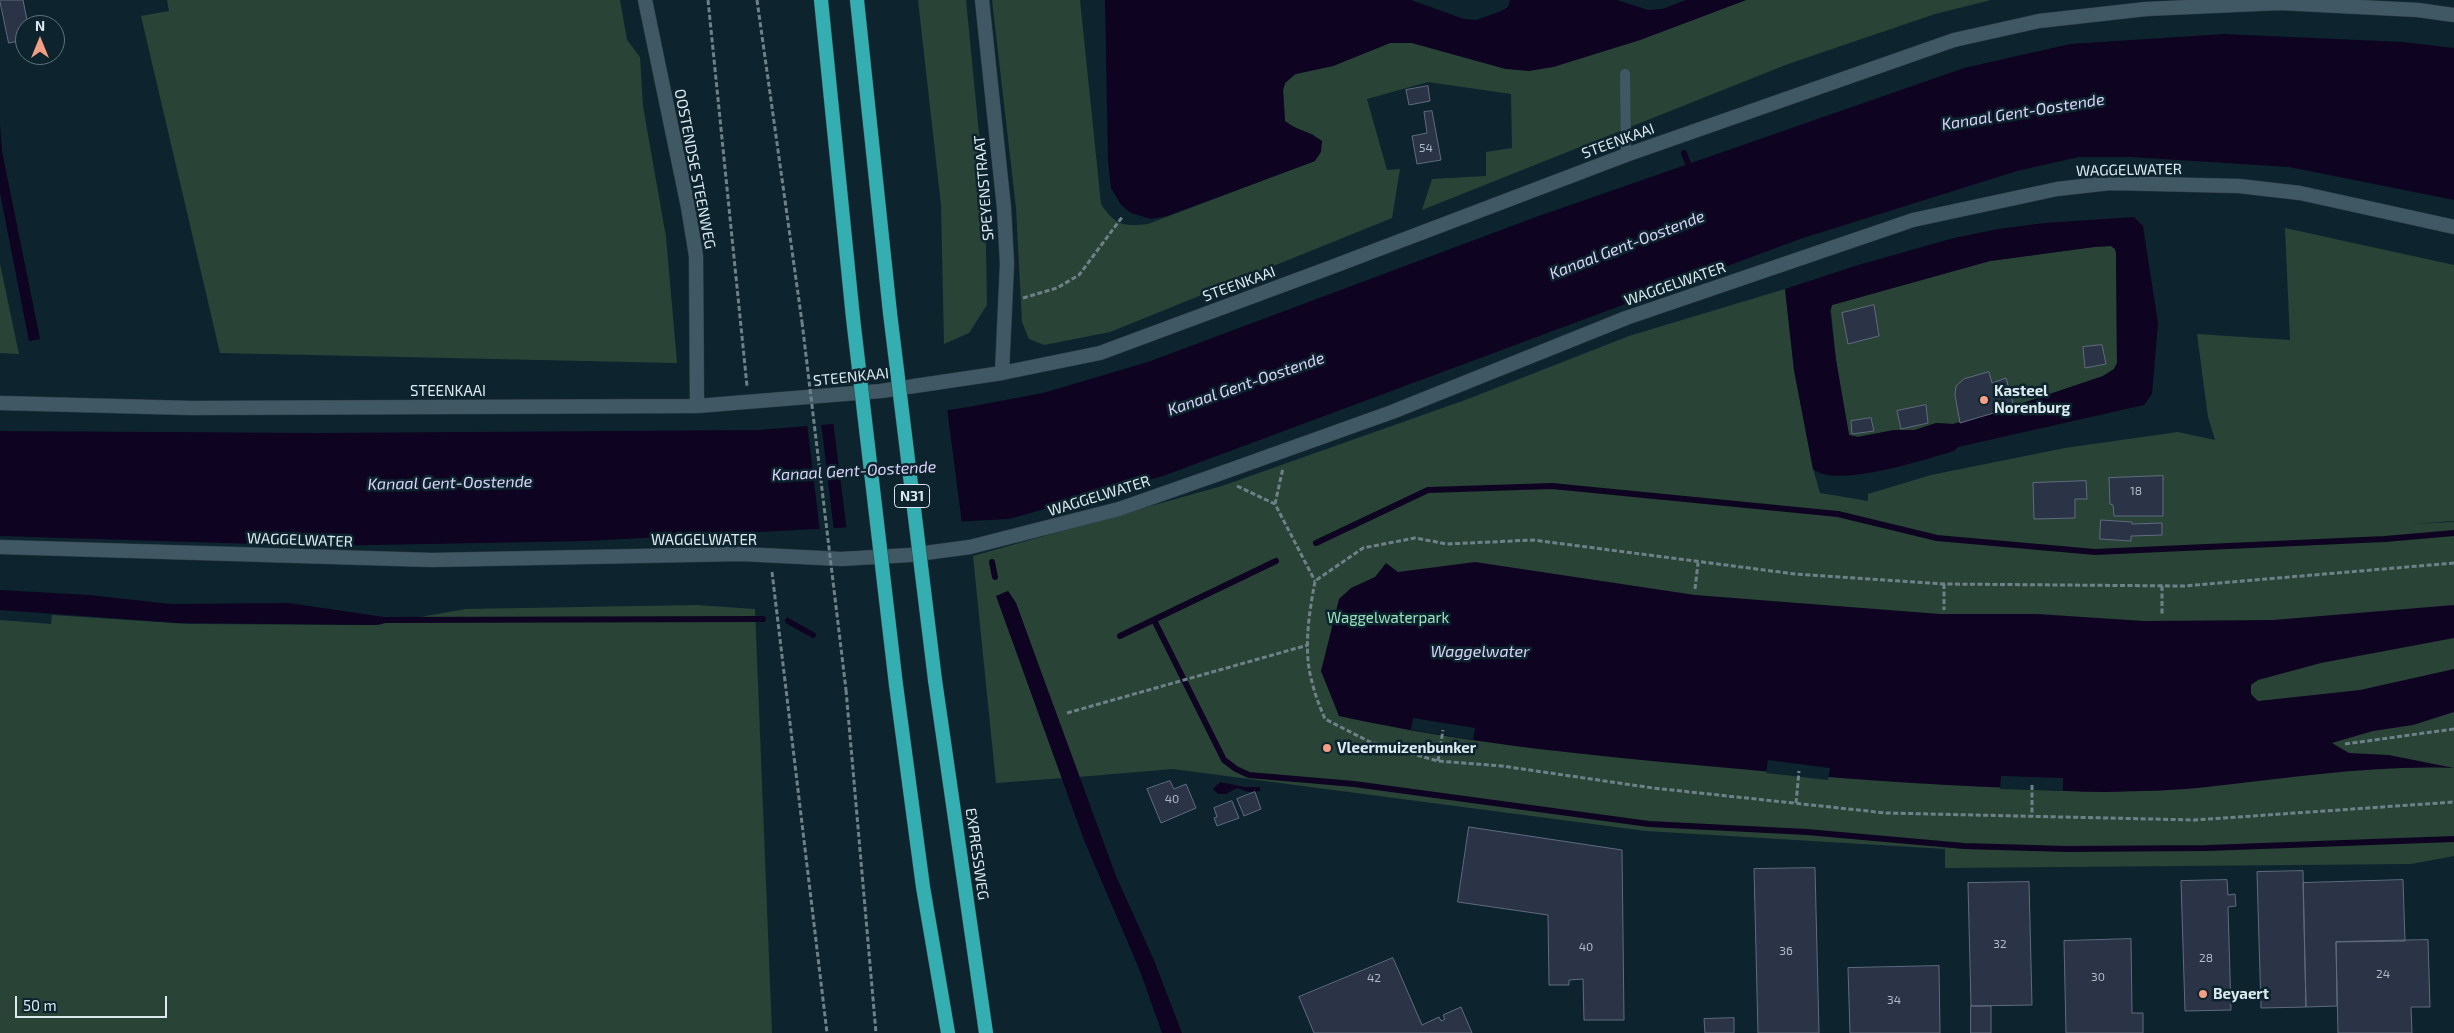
<!DOCTYPE html>
<style>
body{margin:0}
#map{position:relative;width:2454px;height:1033px;overflow:hidden;background:#0d242e;font-family:"Exo 2",sans-serif}
canvas{display:block}
.north{position:absolute;left:15px;top:15px;width:50px;height:50px;box-sizing:border-box;background:#0d242e;border:1px solid #60737c;border-radius:50%;rotate:0deg;font-size:14px;font-weight:700;line-height:20px;text-align:center;color:#dceaf0}
.north::after{content:'';display:block;margin:auto;width:18px;height:22px;background:#f39f85;clip-path:polygon(50% 0,100% 100%,50% 72%,0 100%)}
.scale{position:absolute;left:15px;top:996px;width:152px;height:22px;box-sizing:border-box;border:2px solid #dceaf0;border-top:0;padding-left:6px;font-size:15px;line-height:18px;white-space:nowrap;color:#dceaf0;-webkit-text-stroke:4px #0d242e;paint-order:stroke}
</style>
<div id="map">
<canvas width="2454" height="1033"></canvas>
<div class="north">N</div>
<div class="scale">50 m</div>
</div>
<script>
const g = document.querySelector('canvas').getContext('2d');
g.lineJoin = 'round';
function paint(path, color) { g.fillStyle = color; g.fill(path, 'evenodd'); }
function stroke(path, color, width, dash) { g.strokeStyle = color; g.lineWidth = width; g.lineCap = dash ? 'butt' : 'round'; g.setLineDash(dash || []); g.stroke(path); }
function drawText(font, color, halo, rows, align = 'center') {
  g.font = font + ' "Exo 2",sans-serif'; g.lineWidth = 5; g.setLineDash([]); g.textBaseline = 'middle'; g.strokeStyle = halo; g.fillStyle = color; for (const [text, x, y, turn = 0] of rows) {
    g.save(); g.translate(x, y); g.rotate((+turn || 0) * Math.PI / 180); g.textAlign = isNaN(turn) ? turn : align; if (halo) g.strokeText(text, 0, 0); g.fillText(text, 0, 0); g.restore();
  }
}
paint(new Path2D(`
 M167 0H620L627 40 640 57 643 106 666 237 677 363 220 353 141 16 169 11Z
 M918 0H966L985 195 987 305 969 333 944 344 941 205Z
 M992 0H1080L1101 204C1115 225 1123 227 1148 224L1315 161 1314 135 1291 126 1285 121 1283 90 1285 83 1296 74 1333 66 1390 43H1412L1506 69 1553 67 1640 40 1746 0H1991L1935 14 1788 64 1422 210 1432 179 1486 176V152L1512 148 1511 94 1428 82 1367 99 1387 170 1400 169 1392 218 1110 332 1044 345 1029 339 1022 322 1016 208Z
 M2285 228 2454 265V521L2411 524 2454 522V856L2411 864 1945 868V849L1646 831 1173 769 1078 777 1016 603 1008 591 997 596 1063 778 996 783 973 556 1222 486 1468 399 1629 336 1785 289 1794 370 1812 465 1820 493 1868 501V494L1931 475 2065 448 2178 432 2215 440 2208 417 2197 334 2290 340Z
 M2111 246 2115 249 2116 253 2117 363 2114 369 2103 376 2014 407 1953 424 1936 423 1915 430H1894L1858 437 1849 435 1836 360 1831 311 1832 305 1990 261 2094 247ZM1925 405 1928 423 1901 429 1898 411Z
 M0 264 19 354 0 353Z
 M697 605 755 609 772 1033H0V620L51 624 52 615 188 624 375 625 466 609Z`), '#294436');
paint(new Path2D(`
 M1105 0H1411L1464 19 1476 20 1499 12 1508 7 1510 0H1617L1648 10 1662 9 1686 0H1746L1640 40 1553 67 1529 71 1506 69 1412 43H1390L1333 66 1295 74 1285 83 1283 90 1285 121C1296 130 1311 132 1322 141L1321 152 1315 161 1167 216 1151 219 1131 213 1121 205 1111 188 1108 160Z
 M2224 34 2403 42 2454 48V200L2289 167 2130 157H2079L2017 171 1800 239 1163 476 1009 519 586 541 321 546 0 536V431L319 433 758 430 883 420 968 407 1043 393 1148 362 1536 217 1964 68 2070 44Z
 M0 124 2 151 40 339 29 341 0 193Z
 M2134 217 2143 226 2158 323 2152 394 2144 405 1958 447 1954 451C1926 459 1836 489 1813 469L1794 370 1785 289 1858 265 1954 238 1998 229 2044 223ZM2111 246 2115 249 2116 253 2117 363 2114 369 2103 376 2014 406V407L1953 424 1936 423 1915 430H1894L1858 437 1849 435 1836 360 1830 310 1832 305 1990 261 2094 247Z
 M1475 562 1695 595 1940 614H2037L2144 621 2273 620 2454 605V638L2321 663 2258 680 2251 685V694L2258 701 2360 690 2454 669V712L2413 725 2373 731 2332 743 2349 753 2389 755 2454 768C2371 765 2290 778 2207 787 2174 791 2139 791 2106 792 2076 792 2046 790 2016 788 1924 785 1832 778 1740 769 1606 757 1470 745 1339 716L1321 671 1339 599 1351 588 1375 577 1386 563 1398 572Z
 M0 590 89 595 171 604 289 603 384 617 383 624 375 625 178 623 0 610Z
 M1008 591 1016 603 1116 876 1154 960 1182 1033H1162L1140 971 1084 840 996 596Z
 M1220 782 1245 787H1260V791L1249 792 1237 788 1226 794H1218L1213 789Z`), '#0e0421');
paint(new Path2D(`
 M947 408 962 524 847 531 833 421 883 417Z
 M821 422 834 531 820 532 807 423Z
 M1413 718 1475 728 1473 740 1411 730Z
 M1768 760 1830 768 1828 780 1766 773Z
 M2001 776 2063 778V791L2000 789Z`), '#0d242e');
stroke(new Path2D(`
 M1684 153 1691 171
 M1316 543 1428 490 1552 486 1838 514 1937 538 2095 552 2385 539 2454 533
 M992 562 995 577
 M384 620 763 619
 M1154 620 1224 760 1236 769 1249 775 1354 784 1649 824 1807 832 1964 846 2067 849 2207 848 2454 839
 M788 621 813 635
 M1120 636 1276 561`), '#0e0421', 6);
const building = new Path2D(`
 M0 0H23L28 25H25V40L9 43Z
 M1428 86 1430 101 1409 105 1406 90Z
 M1432 111 1441 160 1417 164 1412 136 1427 133 1424 112Z
 M1874 305 1879 336 1848 344 1842 313Z
 M2102 345 2106 364 2085 368 2083 347Z
 M1989 372 1992 383 2006 378 2014 407 1960 423 1955 395 1956 386 1964 379Z
 M1926 405 1928 423 1901 429 1897 411Z
 M1871 418 1874 431 1852 434 1851 421Z
 M2163 476V516H2114L2113 505 2110 504 2109 478Z
 M2086 481 2087 499H2075V518L2034 519 2033 483Z
 M2101 520 2132 522V524L2162 523V535L2131 536V541L2100 539Z
 M1170 781 1174 789 1186 784 1196 808 1161 823 1147 789Z
 M1255 792 1261 809 1244 816 1237 799Z
 M1232 801 1239 818 1217 826 1214 818 1217 817 1214 808Z
 M1469 827 1622 850 1624 1020H1584L1583 979 1569 980V985H1549L1548 915 1458 902Z
 M1815 868 1819 1033H1758L1754 869Z
 M2303 871 2306 1007 2261 1008 2257 872Z
 M2227 880 2228 895 2235 894 2236 906 2228 907 2231 1010 2185 1011 2181 881Z
 M2403 880 2405 941 2336 942 2337 1006 2306 1007 2303 883Z
 M2029 882 2032 1005 1971 1006 1968 883Z
 M2131 939 2132 1013H2143V1033H2066L2064 941Z
 M2428 940 2430 1007H2411L2412 1033H2338L2336 942Z
 M1393 958 1422 1025 1439 1017 1441 1021 1445 1019 1443 1015 1461 1007 1472 1033H1314L1299 997Z
 M1939 966 1940 1033H1850L1848 968Z
 M1971 1006H1991V1033H1971Z
 M1734 1018V1033H1705L1704 1019Z`);
paint(building, '#2a3446');
stroke(building, '#606b7f', 1);
const service = new Path2D(`
 M1625 74 1626 155`);
const minor = new Path2D(`
 M645 0 688 207 696 256 697 406
 M982 0 1004 208 1007 264 1002 373
 M0 403 191 408 697 406 881 391 1002 373 1100 353 1329 268 1626 155 1954 40 2039 21 2146 9 2280 3 2418 10 2454 15
 M0 547 432 560 741 554 841 559 910 555 970 547 1119 509 1216 475 1392 412 1626 318 1913 220 2057 189 2110 183 2239 186 2300 193 2454 227`);
const trunk = new Path2D(`
 M821 0 853 318
 M857 0 890 313
 M935 680 986 1033
 M896 685 923 887 948 1033`);
stroke(service, '#303e46', 11);
stroke(minor, '#303e46', 15);
stroke(trunk, '#303e46', 15);
stroke(new Path2D(`
 M708 0 747 386
 M757 0 802 322
 M1023 298 1057 288 1079 275 1123 216
 M1237 486 1275 504 1315 581
 M1275 504 1283 468
 M2454 563 2184 586 1944 584 1795 574 1533 540 1447 544 1415 538 1363 548 1315 581C1309 614 1303 650 1312 682 1315 695 1320 707 1325 719L1370 742 1438 761 1502 766 1653 788 1886 813 2195 820 2454 802
 M772 572 827 1033
 M1944 584V610
 M2162 586V614
 M1695 589 1698 563
 M846 690 876 1033
 M1067 713 1308 645
 M2345 744 2454 729
 M1438 761 1443 730
 M2032 785V817
 M1796 803 1799 771`), '#6e8189', 3, [5, 2.5]);
stroke(service, '#405864', 10);
stroke(minor, '#405864', 14);
stroke(trunk, '#34aeb0', 14);
const trunkBridge = new Path2D(`
 M890 313 935 680
 M853 318 896 685`);
stroke(trunkBridge, '#303e46', 15, []);
stroke(new Path2D(`
 M802 322 846 690`), '#6e8189', 3, [5, 2.5]);
stroke(trunkBridge, '#34aeb0', 14);
for (const [x, y, r, color] of [
 [1984,400,5,"#f39f85"],
 [1327,748,5,"#f39f85"],
 [2203,994,5,"#f39f85"]
]) { const dot = new Path2D(); dot.arc(x, y, r, 0, 2 * Math.PI); g.fillStyle = color; g.fill(dot); stroke(dot, '#0d242e', 2); }
drawText('12px', '#b0bcc6', null, [
 ["54",1426,148],
 ["18",2136,491],
 ["40",1172,799],
 ["32",2000,944],
 ["40",1586,947],
 ["36",1786,951],
 ["28",2206,958],
 ["24",2383,974],
 ["30",2098,977],
 ["42",1374,978],
 ["34",1894,1000]
]);
for (const [x, y, w] of [
 [912,496,35]
]) { const box = new Path2D(); box.roundRect(x - w / 2, y - 11.5, w, 23, 4); g.fillStyle = '#0d242e'; g.fill(box); stroke(box, '#dceaf0', 1); }
drawText('bold 14px', '#dceaf0', null, [
 ["N31",912,496]
]);
drawText('15px', '#dceaf0', '#0d242e', [
 ["STEENKAAI",1618,141,-20],
 ["OOSTENDSE STEENWEG",695,169,79],
 ["WAGGELWATER",2129,170,-1],
 ["SPEYENSTRAAT",984,188,-95],
 ["STEENKAAI",1239,284,-20],
 ["WAGGELWATER",1675,284,-19],
 ["STEENKAAI",851,377,-6],
 ["STEENKAAI",448,391],
 ["WAGGELWATER",1099,496,-17],
 ["WAGGELWATER",300,540,2],
 ["WAGGELWATER",704,540],
 ["EXPRESSWEG",977,854,82]
]);
drawText('bold 15px', '#dceaf0', '#0d242e', [
 ["Kasteel",1994,391],
 ["Norenburg",1994,408],
 ["Vleermuizenbunker",1337,748],
 ["Beyaert",2213,994]
], 'left');
drawText('15px', '#9be3bd', '#0d242e', [
 ["Waggelwaterpark",1388,618]
]);
drawText('italic 16px', '#dcd3fa', '#0d242e', [
 ["Kanaal Gent-Oostende",2023,112,-9],
 ["Kanaal Gent-Oostende",1627,245,-21],
 ["Kanaal Gent-Oostende",1246,384,-19],
 ["Kanaal Gent-Oostende",854,471,-3],
 ["Kanaal Gent-Oostende",450,483,-1],
 ["Waggelwater",1480,652]
]);
</script>
